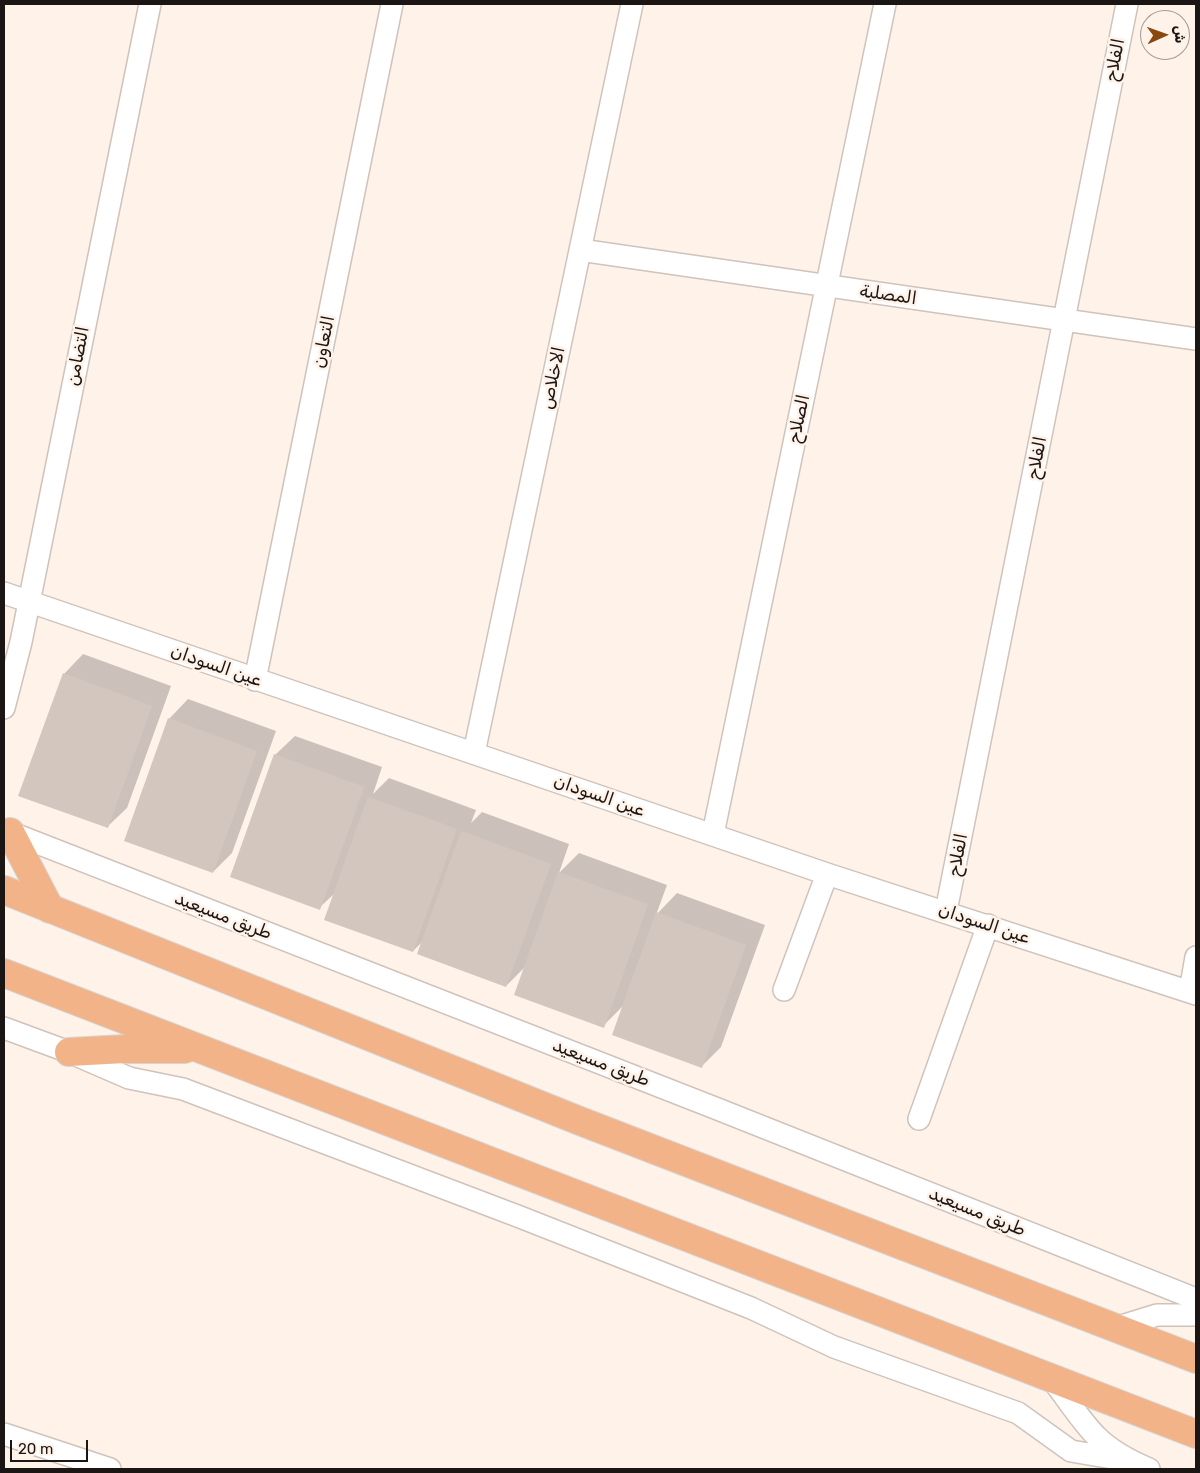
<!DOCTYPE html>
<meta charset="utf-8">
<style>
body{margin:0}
#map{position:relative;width:1200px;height:1473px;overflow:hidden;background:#fef2e9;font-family:Rubik,"Noto Sans Arabic",sans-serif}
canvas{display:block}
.frame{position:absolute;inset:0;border:5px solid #1b1614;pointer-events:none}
.north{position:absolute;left:1140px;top:10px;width:50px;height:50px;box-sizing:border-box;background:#fef2e9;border:1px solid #a39a94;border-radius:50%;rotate:88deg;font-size:14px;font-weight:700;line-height:20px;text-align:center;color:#1b1614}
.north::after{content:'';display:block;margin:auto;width:18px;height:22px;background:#884810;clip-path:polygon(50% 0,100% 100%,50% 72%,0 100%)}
.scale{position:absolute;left:10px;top:1440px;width:78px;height:22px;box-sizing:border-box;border:2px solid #1b1614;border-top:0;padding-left:6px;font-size:15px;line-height:18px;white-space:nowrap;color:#1b1614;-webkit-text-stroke:4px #fef2e9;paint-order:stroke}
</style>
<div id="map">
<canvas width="1200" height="1473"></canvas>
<div class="frame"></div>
<div class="north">ش</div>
<div class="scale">20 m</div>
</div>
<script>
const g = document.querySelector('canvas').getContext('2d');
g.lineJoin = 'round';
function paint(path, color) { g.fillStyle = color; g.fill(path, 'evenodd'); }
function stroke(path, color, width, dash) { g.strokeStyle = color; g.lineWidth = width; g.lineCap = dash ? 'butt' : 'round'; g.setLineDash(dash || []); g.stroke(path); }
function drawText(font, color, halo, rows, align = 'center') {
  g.font = font + ' Rubik,"Noto Sans Arabic",sans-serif'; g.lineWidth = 5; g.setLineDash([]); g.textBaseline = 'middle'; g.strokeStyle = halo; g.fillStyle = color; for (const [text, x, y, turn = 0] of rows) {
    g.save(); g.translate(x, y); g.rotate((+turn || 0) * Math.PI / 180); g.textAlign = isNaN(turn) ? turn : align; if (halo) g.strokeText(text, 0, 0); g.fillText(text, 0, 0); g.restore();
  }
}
paint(new Path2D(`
 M83 654 171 686 127 808 107 827 64 674Z
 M188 699 276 731 232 853 213 872 169 719Z
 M295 736 382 767 373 794 389 778 476 810 471 823 482 812 569 844 559 873 579 853 667 885 656 915 677 893 765 925 721 1047 701 1067 624 1005 603 1026 526 966 506 986 423 941 413 951 335 893 319 908 275 755Z`), '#0003');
paint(new Path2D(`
 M63 673 152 706 108 828 18 796Z
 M168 718 257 751 213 873 124 841Z
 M274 754 364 787 320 910 230 877Z
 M368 797 457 829 413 952 324 920Z
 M461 831 551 864 506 987 417 954Z
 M558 872 648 904 604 1028 514 995Z
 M656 912 746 945 702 1068 612 1035Z`), '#d3c6be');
const minor = new Path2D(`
 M580 250 1196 339
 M4 593 827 874 1196 994
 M255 680 392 4
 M4 708 21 642 150 4
 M474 753 632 4
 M4 830 715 1108 1196 1299
 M713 834 885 4
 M946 911 1127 4
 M784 990 827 874
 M1190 991 1196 957
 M4 1028 69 1052 129 1078 183 1089 520 1217 751 1308 834 1347 1018 1413 1071 1451 1130 1461
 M919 1119 988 925
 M1115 1328 1157 1315H1196
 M1051 1378C1066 1397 1080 1420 1097 1437 1112 1452 1130 1461 1149 1469
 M4 1434 110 1469`);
const trunk = new Path2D(`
 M10 832 50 909
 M4 890 580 1121 1196 1359
 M4 973 1196 1434
 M69 1052 125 1049H185`);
stroke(minor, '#cfc3bb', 24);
stroke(trunk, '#d6d5d5', 30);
stroke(minor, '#fff', 21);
stroke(trunk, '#f2b388', 28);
drawText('18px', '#1b1614', '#fef2e9', [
 ["الفلاح",1115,60,-79],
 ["المصلبة",888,295,8],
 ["التعاون",324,342,-79],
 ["التضامن",78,356,-79],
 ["الاخلاص",553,378,-78],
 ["الصلاح",799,419,-78],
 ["الفلاح",1037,458,-79],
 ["عين السودان",216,666,19],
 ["عين السودان",599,796,19],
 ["الفلاح",958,855,-79],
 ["طريق مسيعيد",223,916,21],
 ["عين السودان",984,924,18],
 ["طريق مسيعيد",601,1063,21],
 ["طريق مسيعيد",977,1212,22]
]);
</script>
